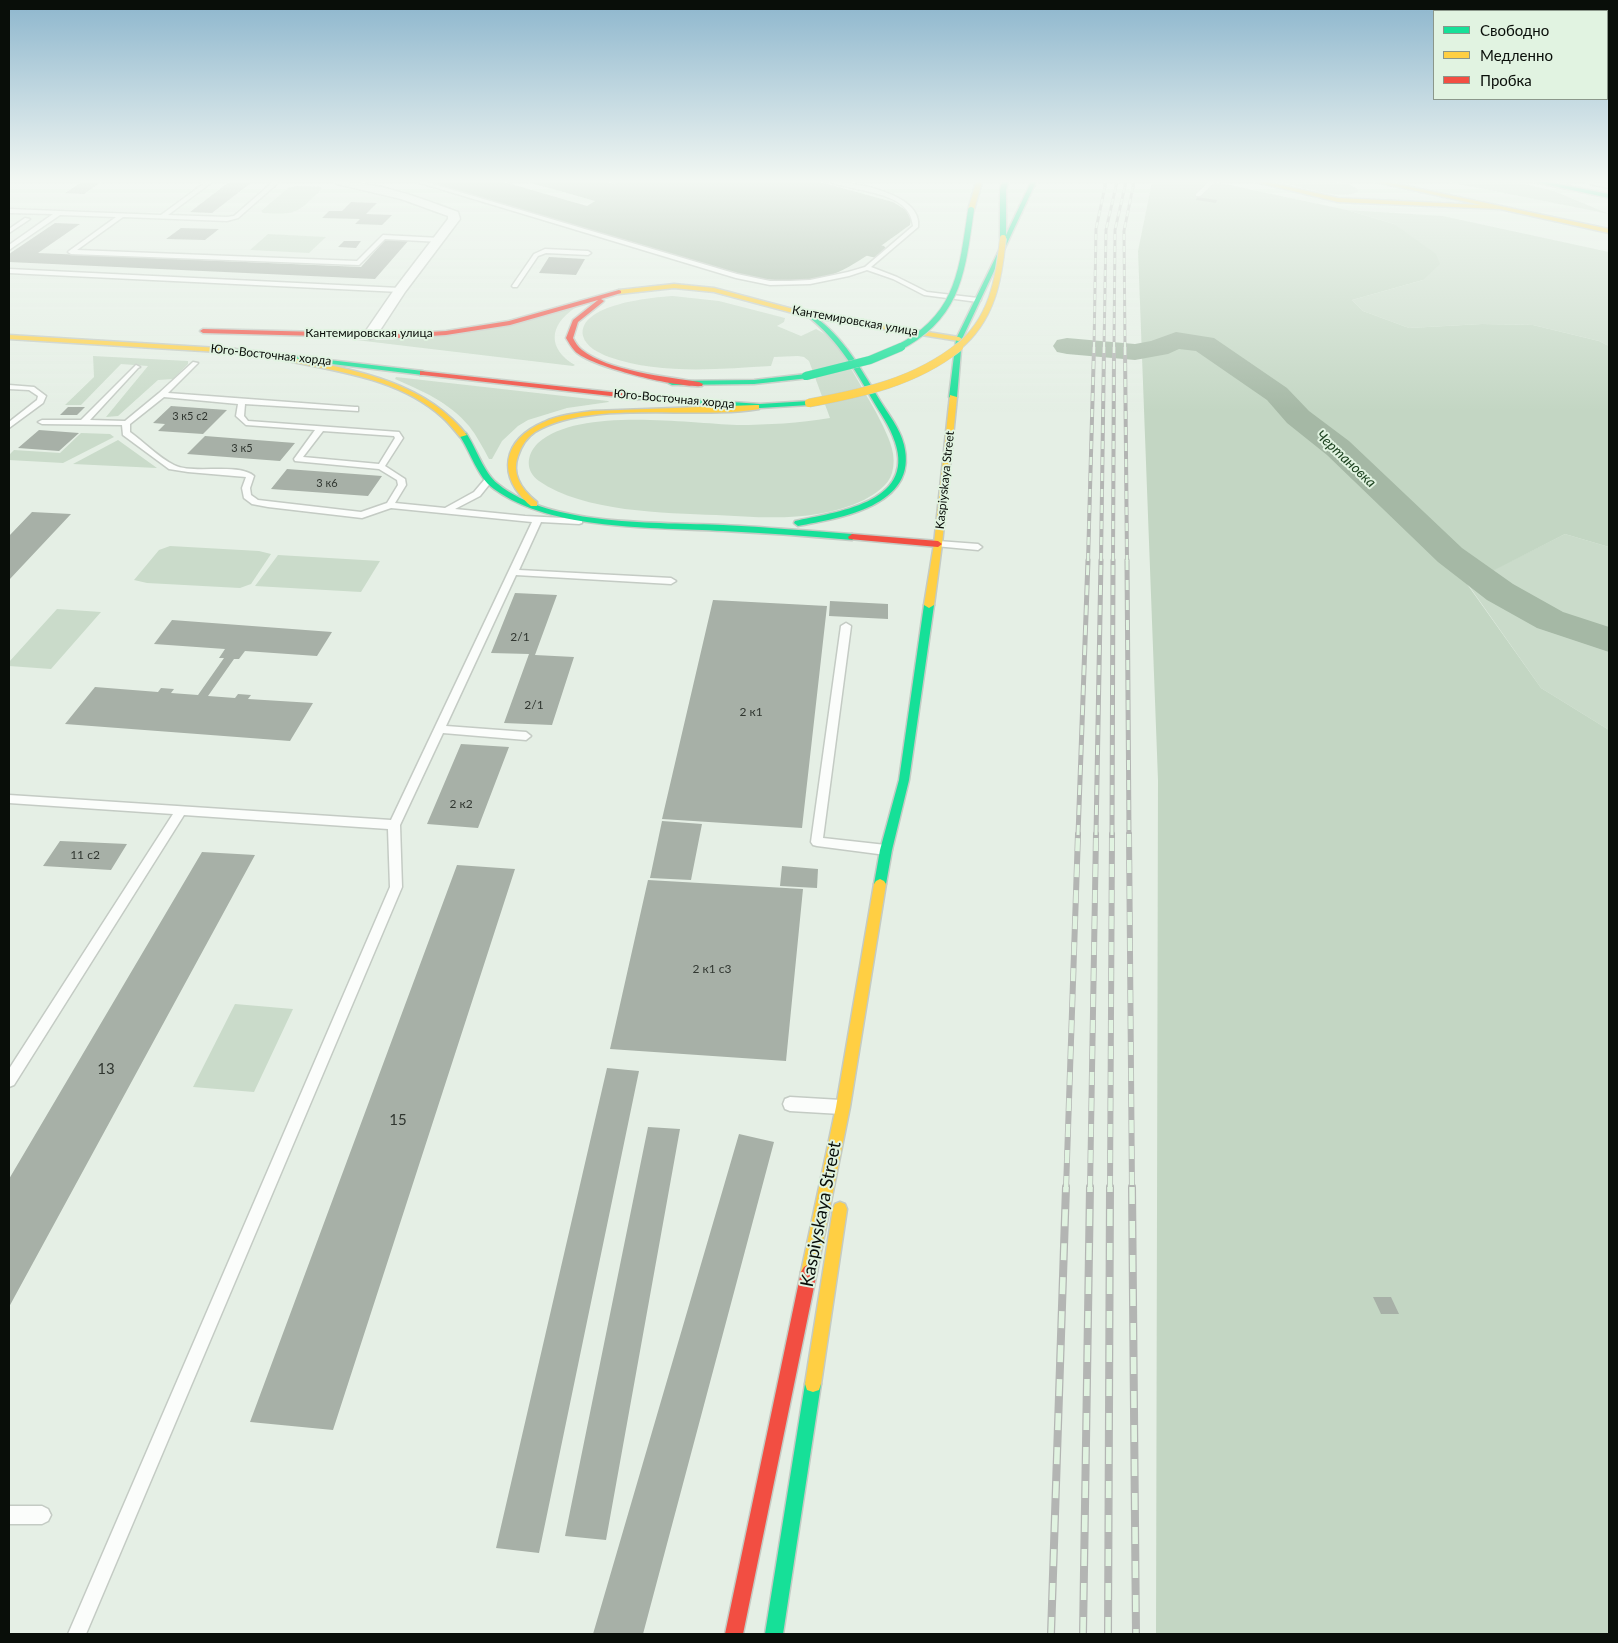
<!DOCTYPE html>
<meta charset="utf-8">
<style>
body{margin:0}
#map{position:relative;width:1618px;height:1643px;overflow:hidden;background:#e5efe5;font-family:Lato,sans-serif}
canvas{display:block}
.frame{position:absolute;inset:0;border:10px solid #090e09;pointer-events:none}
.legend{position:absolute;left:1433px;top:10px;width:175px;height:90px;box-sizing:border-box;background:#e1f3e1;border:1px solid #8b978b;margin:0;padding:6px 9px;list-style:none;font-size:15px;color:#090e09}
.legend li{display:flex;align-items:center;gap:10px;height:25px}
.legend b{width:25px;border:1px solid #8b978b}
</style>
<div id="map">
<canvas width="1618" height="1643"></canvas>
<div class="frame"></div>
<ul class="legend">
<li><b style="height:6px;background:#16e098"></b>Свободно</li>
<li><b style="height:6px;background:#ffcf43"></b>Медленно</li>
<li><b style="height:6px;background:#f24e42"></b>Пробка</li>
</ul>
</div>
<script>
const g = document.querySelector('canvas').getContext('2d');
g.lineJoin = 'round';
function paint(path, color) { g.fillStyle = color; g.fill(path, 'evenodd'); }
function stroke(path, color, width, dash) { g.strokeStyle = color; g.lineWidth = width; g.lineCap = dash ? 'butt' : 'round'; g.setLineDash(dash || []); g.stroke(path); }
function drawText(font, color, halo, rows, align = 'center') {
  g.font = font + ' Lato,sans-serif'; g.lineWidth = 4; g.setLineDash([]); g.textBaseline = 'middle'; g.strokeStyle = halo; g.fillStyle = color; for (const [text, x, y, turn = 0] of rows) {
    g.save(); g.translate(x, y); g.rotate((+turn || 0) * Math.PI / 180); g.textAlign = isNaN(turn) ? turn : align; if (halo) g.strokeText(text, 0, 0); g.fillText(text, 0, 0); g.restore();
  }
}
paint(new Path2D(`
 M1281 182C1297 182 1351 177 1359 191 1343 202 1299 186 1281 182Z
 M1449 182H1516L1554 191 1609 214Z
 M296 186 320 187 322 189C296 213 300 215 263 213L261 211 288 188Z
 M1347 210 1443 216 1609 252V346L1599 341 1533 325 1482 324 1409 328 1363 311 1352 300 1423 280 1394 224Z
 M268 234 326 237 309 253 250 250Z
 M673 296 719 301 785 318 784 322 777 326 801 336 816 329C824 333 832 338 838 345 844 352 848 363 853 372 863 390 874 407 883 426 890 441 897 456 892 473 889 485 875 494 864 500 818 522 767 518 716 515 665 513 583 512 539 481 525 471 526 455 538 443 578 407 685 423 737 425 768 425 799 423 830 418L809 361 804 357 798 356 774 357 771 366C719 369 660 375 609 357 599 353 586 347 583 336 577 304 654 297 673 296Z
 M575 308C549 325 547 349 575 365L573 366 356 340H393Z
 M93 356 188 361V364L173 379 158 380 118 416 106 417 148 366 121 364 81 405H65L94 377Z
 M396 377 608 401 609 402 567 408 528 420 518 426 502 441 492 459H489C483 448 477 436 469 426 449 402 422 391 395 379Z
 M81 433 110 434 114 437 63 463 9 460V455L14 450 60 453Z
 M118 440 157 468 73 464Z
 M1565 534 1609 547V730L1541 688 1467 583Z
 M170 546 259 551 271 554 251 584 240 588 147 583 134 580 159 550Z
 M278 555 380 561 361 592 255 586Z
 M57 609 101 612 51 669 9 666V662Z
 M235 1004 293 1009 254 1092 193 1087Z`), '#cadbca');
paint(new Path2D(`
 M1152 182H1215L1347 210 1394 224 1436 254 1440 264 1423 280 1352 300 1363 311 1409 328 1482 324 1533 325 1599 341 1609 346V547L1565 534 1467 584 1541 688 1609 730V1634H1156L1158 780 1138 251Z`), '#c3d6c3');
paint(new Path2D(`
 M428 182H504L587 206 595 201 528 182H608L863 252 871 246 638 182H820L893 202 906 210 911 220 910 225C887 241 854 268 828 276 803 284 772 281 747 276Z`), '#a5b8a5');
paint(new Path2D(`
 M614 182H650L884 246 888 251 884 256 876 258 868 256 616 187Z
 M1176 332 1214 338 1287 388 1309 411 1349 441 1462 548 1513 584 1563 612 1609 627V652L1537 628 1487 600 1438 562 1327 455 1287 423 1267 400 1196 351 1179 349 1168 354 1135 360 1067 354 1057 352 1053 346 1057 340 1067 338 1135 344 1151 341Z`), '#a5b8a5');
paint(new Path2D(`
 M82 182H101L84 194 65 193Z
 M229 182H252L212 213 190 212Z
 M1197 197 1217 200 1216 203 1196 200Z
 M351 202 377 203 366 214 392 215 382 225 355 224 360 219 322 218 329 211H342Z
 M55 223 80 224 38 253 361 267 386 239 409 240 375 279 9 262V254Z
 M181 228 219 229 205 240 166 239Z
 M344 241H361L356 248 338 247Z
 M549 257 585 259 576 275 539 273Z
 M171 406 227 410 203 434 158 431 165 424 153 423Z
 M68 407H85L77 415H60Z
 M39 430 79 433 59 451 18 448Z
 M205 436 282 442 295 443 280 461 187 454Z
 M287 469 382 476 368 496 271 489Z
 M32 512 71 514 9 580V536Z
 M515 593 557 595 535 655 574 657 552 725 504 723 529 654 491 653Z
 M713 600 827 606 802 828 662 819Z
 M830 601 888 604V619L829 616Z
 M172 620 332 632 317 656 245 651 239 659H234L208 696 235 698 238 694 251 695 248 699 313 703 290 741 65 724 95 687 158 692 161 688 174 689 171 693 198 695 224 658H219L225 649 154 644Z
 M461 744 509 747 478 828 427 824Z
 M662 821 702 824 691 880 650 878Z
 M60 841 127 844 111 870 43 866Z
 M202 852 255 855 9 1307V1179Z
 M457 865 515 869 333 1430 250 1422Z
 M782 866 818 869 817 888 780 886Z
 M648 880 803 889 786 1061 610 1049Z
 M607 1068 639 1071 539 1553 496 1548Z
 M648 1127 680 1129 606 1540 565 1536Z
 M739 1134 774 1142 643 1634H593Z
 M1373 1297H1391L1399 1314H1381Z`), '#a7b0a7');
const lane = new Path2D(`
 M206 182H212L168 215 227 217 234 216 273 182H279L238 218 227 221 123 217 77 250 357 261 383 235 440 238 443 240 440 242 385 239 359 265 71 254 68 252 69 251 116 217 60 215 9 250V245L53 214 9 213V209L161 215Z
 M417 182H426L737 274 770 281H790L810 280 848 272 865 267 913 226C910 190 856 193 831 182 855 182 923 194 918 227L871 267 897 277 927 292 978 298 981 300 978 302 924 295 893 279 867 270 849 276 810 284 770 285 736 278Z
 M1209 182H1215L1200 196H1196V194Z
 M1588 182 1609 184V188L1590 184Z
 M25 218 30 219 9 233V229Z
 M545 249 588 251 591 253 588 255 546 253 538 256 517 287H513L512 286 534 254Z
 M9 269 400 288 403 290 400 292 9 273Z
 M193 362 198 363 168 393 355 407H358V411L245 404 244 416 248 421 399 432 403 438 385 466 405 479 406 485 395 503 445 508 474 492 485 479H488L492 481 480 496 455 509 525 516 582 519V523L579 524 541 522 519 570 671 578 676 581 671 584 516 575 446 726 526 732 531 736 526 740 443 733 400 825 402 887 86 1634H68L390 887 388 829 184 815 14 1085 9 1087V1069L173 814 9 803V795L391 820 532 522 391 508 362 518 268 507 252 504 244 498 242 488 246 477 188 472 169 469 123 435 122 425 42 424 38 422 42 420H81L136 365 140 367 138 368 90 420 125 421 159 393ZM164 397 238 404 236 416 246 425 315 430 294 459 295 461 379 469 397 480 398 485 387 503 361 512 258 500 251 495 250 488 254 476C238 462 194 475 174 465 158 457 144 442 130 432V424ZM323 431 394 436 395 438 379 464 303 457Z
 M9 385 34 387 46 396 43 403 9 428V422L37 400 38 396 29 390 9 389Z
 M938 541 978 544 982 547 978 550 935 546 934 544Z
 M846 623 851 626 823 838 886 845 890 847 892 850 890 853 886 855 817 846 813 845 811 842 841 626Z
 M790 1097 841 1100 846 1102 848 1107 846 1112 841 1114 790 1111 785 1109 783 1104 785 1099Z
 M9 1506H42L48 1509 51 1515 48 1521 42 1524H9Z`);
const street = new Path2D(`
 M336 182C379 182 418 197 458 212L460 219 405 292 375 338 370 339 363 335 396 287 448 219V216L401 199 337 184Z`);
const fast = new Path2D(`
 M1002 182H1008L1006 190V235L1031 182H1036L962 339 957 397 953 399 949 397 956 339 1004 240 1000 238V190Z
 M1535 182H1547L1609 194V198Z
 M810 316H814C844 338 860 367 879 399 888 414 900 428 904 445 919 506 840 518 798 526L794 523 795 521C834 512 916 504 895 442 890 426 880 413 872 399 854 368 838 341 810 318Z
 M235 349 423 371 427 373 423 375 233 352V350Z
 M806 374 810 376 809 378 754 384 672 385 668 383 672 381 754 380Z
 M635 395 760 404 809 401 813 403 809 405 760 408 638 399H635Z
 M460 433H466C477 449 483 472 498 484 550 527 659 522 723 525 766 527 809 531 852 534L856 537 852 540C809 536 766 533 723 531 653 527 552 531 494 489 477 477 471 452 459 435Z
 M929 602 934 605 909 780 892 850 886 884 884 887H876L874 884 880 850 899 780 924 605Z
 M813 1376 819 1378 821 1384 783 1634H765L805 1384 807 1378Z`);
const slow = new Path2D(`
 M976 182H982L974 210 971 212 968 210Z
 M1256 182H1267L1338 198 1481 205 1376 182H1387L1609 229V233L1500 209 1338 202Z
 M674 284 714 288 808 313 959 337 962 339 959 341 808 317 714 292 674 288 619 294 616 292 619 290Z
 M9 335 235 349 238 351 235 353 9 339Z
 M272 354C341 368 420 376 467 435L460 437C454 430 449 423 442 417 395 375 328 371 270 357V355Z
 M950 395 957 397 942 544 934 605 929 608 924 605 934 544Z
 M756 405H759V409C695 420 589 399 535 432 526 438 521 447 518 456 511 475 523 491 537 502V506H531C496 476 502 440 544 422 559 415 577 413 593 411Z
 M880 879 884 881 886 884 850 1107 817 1272 814 1277 809 1280 804 1277 801 1272 836 1107 874 884 876 881Z
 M840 1202 845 1204 847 1209 821 1384 819 1390 813 1392 807 1390 805 1384 833 1209 835 1204Z`);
const jam = new Path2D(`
 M619 290 621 291V293L601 299 604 301 603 302 578 322 573 338C575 342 578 347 582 350 608 371 667 377 699 382L703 384 702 386C678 388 596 368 577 353 573 350 569 343 566 338L573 320 598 300 510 325 446 335 398 338 203 333 200 331 203 329 398 334 446 331 509 321Z
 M420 371 638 395 642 397 638 399 423 375H420Z
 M852 534 938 541 942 544 938 547 849 539 848 537Z
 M809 1264 814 1267 817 1272 743 1634H725L801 1272 804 1267Z`);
stroke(lane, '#c4cbc4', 3);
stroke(street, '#c4cbc4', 3);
stroke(fast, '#c4cbc4', 3);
stroke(slow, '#c4cbc4', 3);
stroke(jam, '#c4cbc4', 3);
paint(lane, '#fbfdfb');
paint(street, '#fbfdfb');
paint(fast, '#16e098');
paint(slow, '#ffcf43');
paint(jam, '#f24e42');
const railFar4 = new Path2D(`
 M1094 348 1096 229 1106 182
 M1104 348 1106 230 1117 182
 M1114 348 1115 230 1126 182
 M1125 348 1124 231 1134 182`);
const railFar3 = new Path2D(`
 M1125 347 1127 561
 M1088 561 1094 347
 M1101 561 1104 347
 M1113 561 1114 347`);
const railFar2 = new Path2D(`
 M1127 560 1129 835
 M1078 835 1088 560
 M1096 835 1101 560
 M1112 835 1113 560`);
const railFar1 = new Path2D(`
 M1129 834 1132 1189
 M1066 1189 1078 834
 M1090 1189 1096 834
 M1110 1189 1112 834`);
const rail = new Path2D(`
 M1132 1187 1136 1634
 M1051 1634 1066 1187
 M1083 1634 1090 1187
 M1108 1634 1110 1187`);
stroke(railFar4, '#b3b5b3', 3);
stroke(railFar3, '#b3b5b3', 4);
stroke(railFar2, '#b3b5b3', 5);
stroke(railFar1, '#b3b5b3', 6);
stroke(rail, '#b3b5b3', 8);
stroke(railFar4, '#e1f3e1', 2, [6]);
stroke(railFar3, '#e1f3e1', 2.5, [8]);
stroke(railFar2, '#e1f3e1', 3, [10]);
stroke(railFar1, '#e1f3e1', 4.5, [13]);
stroke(rail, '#e1f3e1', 5.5, [17]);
const fastBridgeFar1 = new Path2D(`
 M898 348C959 317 962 271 971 210`);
const fastBridge = new Path2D(`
 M806 376 870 360 901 347`);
const slowBridgeFar1 = new Path2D(`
 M957 348C992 320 999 280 1003 238`);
const slowBridge = new Path2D(`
 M809 403C863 393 915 382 959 347`);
stroke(fastBridgeFar1, '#c4cbc4', 8, []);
stroke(fastBridge, '#c4cbc4', 9, []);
stroke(slowBridgeFar1, '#c4cbc4', 8, []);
stroke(slowBridge, '#c4cbc4', 9, []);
stroke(fastBridgeFar1, '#16e098', 6);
stroke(fastBridge, '#16e098', 8);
stroke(slowBridgeFar1, '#ffcf43', 6);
stroke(slowBridge, '#ffcf43', 8);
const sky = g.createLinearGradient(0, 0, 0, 412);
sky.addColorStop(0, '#8db6cd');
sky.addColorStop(0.44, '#f3f8f3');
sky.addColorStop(1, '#f3f8f300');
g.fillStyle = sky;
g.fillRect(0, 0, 1618, 412);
drawText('11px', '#303630', null, [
 ["3 к5 с2",190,416],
 ["3 к5",242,448],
 ["3 к6",327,483]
]);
drawText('12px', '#090e09', '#e1f3e1', [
 ["Кантемировская улица",855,321,10],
 ["Кантемировская улица",369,333],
 ["Юго-Восточная хорда",271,355,6],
 ["Юго-Восточная хорда",674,399,5],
 ["Kaspiyskaya Street",945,480,-84]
]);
drawText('12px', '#303630', null, [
 ["2/1",520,637],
 ["2/1",534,705],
 ["2 к1",751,712],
 ["2 к2",461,804],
 ["11 с2",85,855],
 ["2 к1 с3",712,969]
]);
drawText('italic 14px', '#1e4421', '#e1f3e1', [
 ["Чертановка",1346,459,43]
]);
drawText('15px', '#303630', null, [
 ["13",106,1069],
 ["15",398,1120]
]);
drawText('18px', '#090e09', '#e1f3e1', [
 ["Kaspiyskaya Street",821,1214,-79]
]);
</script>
